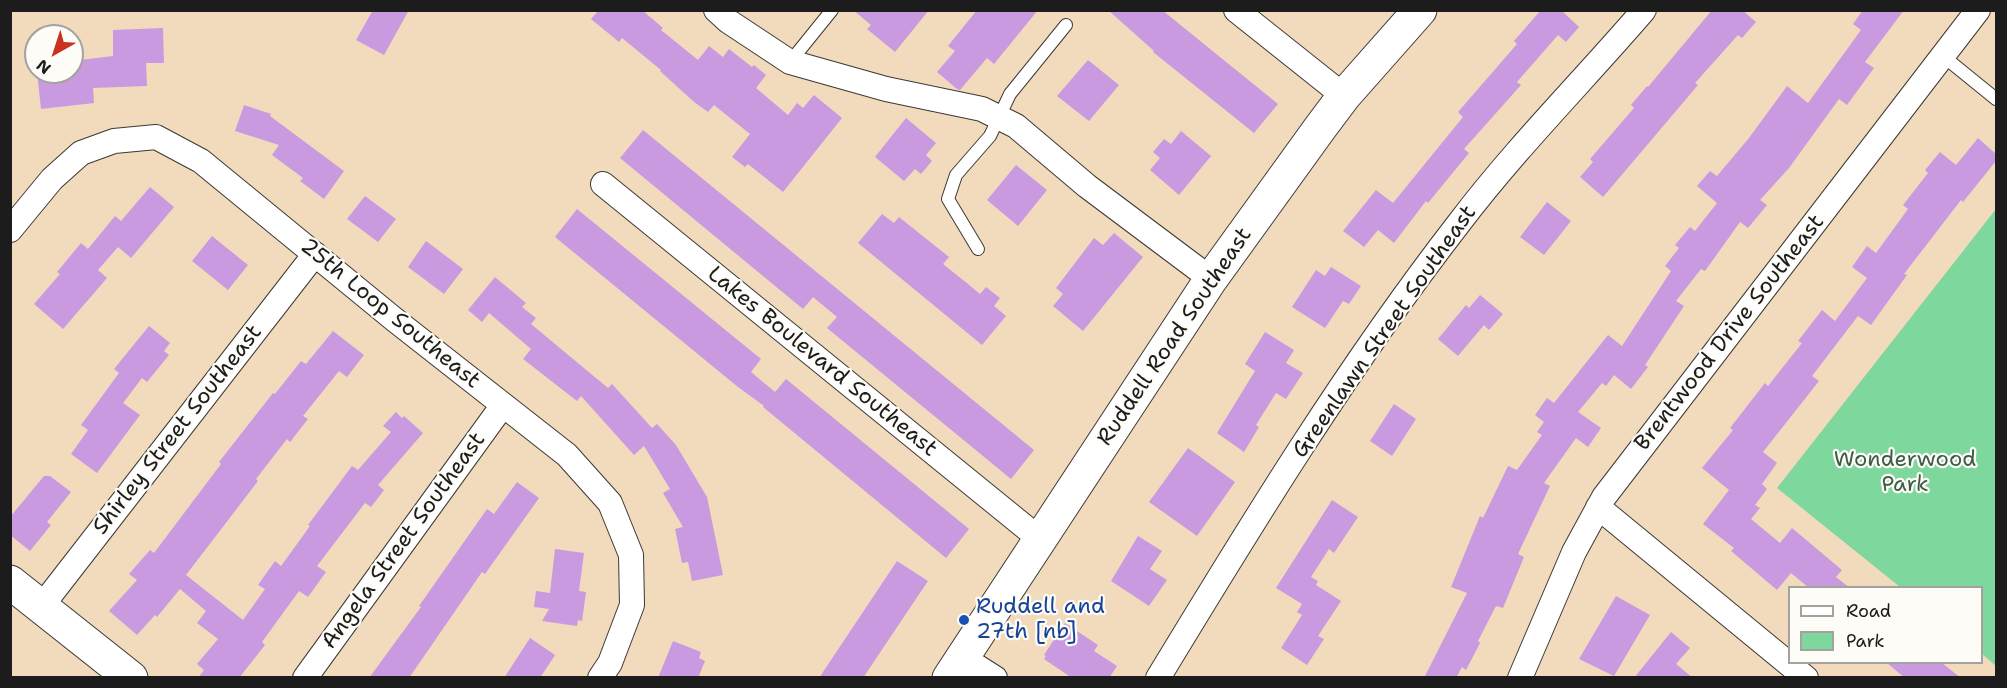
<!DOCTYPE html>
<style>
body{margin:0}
#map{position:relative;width:2007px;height:688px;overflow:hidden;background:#f1dbbc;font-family:"Shantell Sans",sans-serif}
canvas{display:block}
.frame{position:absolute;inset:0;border:12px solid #1c1c1c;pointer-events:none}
.legend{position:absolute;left:1788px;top:586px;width:195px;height:78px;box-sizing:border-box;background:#fdfcf7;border:2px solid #a3a29f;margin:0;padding:8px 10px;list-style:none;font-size:18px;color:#1c1c1c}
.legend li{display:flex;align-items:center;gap:12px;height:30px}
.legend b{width:30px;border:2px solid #a3a29f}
.north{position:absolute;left:24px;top:24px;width:60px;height:60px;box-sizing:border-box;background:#fdfcf7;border:2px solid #a3a29f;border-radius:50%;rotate:219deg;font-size:16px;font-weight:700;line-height:24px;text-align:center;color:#1c1c1c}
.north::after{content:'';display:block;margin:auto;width:21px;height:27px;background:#c8321e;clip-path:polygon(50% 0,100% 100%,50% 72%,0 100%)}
</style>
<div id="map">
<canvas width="2007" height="688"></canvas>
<div class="frame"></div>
<ul class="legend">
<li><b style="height:8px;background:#fff"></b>Road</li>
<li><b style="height:16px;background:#7ed79c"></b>Park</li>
</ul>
<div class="north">N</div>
</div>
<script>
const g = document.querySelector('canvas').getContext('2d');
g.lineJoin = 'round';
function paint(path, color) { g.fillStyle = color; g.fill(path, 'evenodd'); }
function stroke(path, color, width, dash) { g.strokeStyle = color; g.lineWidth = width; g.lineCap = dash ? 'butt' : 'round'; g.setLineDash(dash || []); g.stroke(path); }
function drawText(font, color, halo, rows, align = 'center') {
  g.font = font + ' "Shantell Sans",sans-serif'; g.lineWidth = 4.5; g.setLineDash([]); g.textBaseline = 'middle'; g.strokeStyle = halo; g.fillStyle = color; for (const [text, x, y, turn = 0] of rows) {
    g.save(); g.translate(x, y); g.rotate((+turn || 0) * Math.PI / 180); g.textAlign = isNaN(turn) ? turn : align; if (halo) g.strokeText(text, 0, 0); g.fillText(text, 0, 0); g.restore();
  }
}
paint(new Path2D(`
 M1996 209V666L1982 654V588L1900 587 1777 488Z`), '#7ed79c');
paint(new Path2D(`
 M373 10H409L384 55 356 40Z
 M599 10H642L663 28 661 30 698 60 709 46 723 57 729 49 752 67 754 65 766 75 756 88 788 115 797 103 803 108 814 95 842 118 783 192 748 164 745 167 732 157 750 134 714 105 708 112 694 102 660 71 661 70 622 38 619 42 591 19Z
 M853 10H929L895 52 867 29 871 25Z
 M977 10H1038L994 64 987 58 960 90 957 89 937 72 955 51 948 46Z
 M1108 10H1162L1278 104 1254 133 1153 52 1154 51Z
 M1541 10H1561L1579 27 1566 42 1558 35 1517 82 1521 85 1464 149 1469 153 1428 203 1426 201 1394 243 1378 230 1364 247 1343 231 1376 190 1393 203 1463 117 1458 112 1517 44 1514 41Z
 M1712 10H1742L1756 22 1742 38 1738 35 1695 83 1698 85 1603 197 1580 177 1593 162 1590 159 1634 108 1631 105 1647 86 1648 87Z
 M1863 10H1904L1865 62 1874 68 1847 105 1839 99 1789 168 1760 200 1767 205 1748 228 1740 222 1705 271 1701 269 1676 301 1684 306 1645 365 1648 367 1631 389 1614 375 1606 386 1602 383 1578 412 1601 428 1588 447 1576 438 1544 483 1550 486 1518 554 1524 557 1503 608 1496 606 1478 641 1480 643 1466 670 1462 667 1456 678H1424L1467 593 1451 587 1480 516 1483 518 1508 466 1517 470 1542 435 1537 432 1544 422 1535 415 1547 398 1554 403 1608 335 1622 346 1671 271 1665 266 1679 248 1675 245 1690 227 1695 231 1717 203 1697 186 1710 171 1717 176 1749 138 1787 86 1808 103 1861 30 1853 24Z
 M163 28 164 63H146L147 86 93 88 94 103 41 109 37 72H72V61L113 56V30Z
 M1088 60 1119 85 1089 121 1057 96Z
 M244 105 271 114 270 116 344 171 324 199 300 181 303 178 272 155 279 145 235 131Z
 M906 118 936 143 926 155 932 161 921 174 915 169 904 181 875 157Z
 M643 130 1034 450 1011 479 827 328 837 317 813 297 803 309 620 158Z
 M1181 131 1211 156 1179 195 1150 170 1160 158 1153 152 1164 139 1171 144Z
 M1978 138 1996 154V161L1963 202 1961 200 1904 274 1907 275 1871 325 1858 316 1812 376 1819 381 1763 452 1777 463 1762 484 1767 489 1755 505 1760 508 1751 519 1780 543 1792 528 1842 570 1836 577 1850 588H1809L1791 573 1777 590 1731 551 1734 548 1703 524 1729 490 1702 468 1733 430 1730 428 1765 383 1768 386 1802 343 1798 341 1822 310 1835 321 1867 278 1852 267 1867 246 1876 253 1908 209 1903 205 1928 173 1925 170 1940 152 1956 165Z
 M1016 165 1047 190 1018 226 987 200Z
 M150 187 174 207 131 258 118 247 98 270 107 278 63 329 34 304 60 274 57 272 81 243 88 249 115 216 121 221Z
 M365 196 396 219 378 242 347 219Z
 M1547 202 1571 221 1544 255 1520 237Z
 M577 209 761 359 751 372 775 392 786 379 969 529 946 558 763 407 764 406 738 387 555 237Z
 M882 214 894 223 899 217 949 257 943 264 968 284 980 294 986 287 1000 298 994 306 1006 316 982 345 858 243Z
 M1114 233 1143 257 1083 331 1053 306 1063 294 1056 288 1094 238 1103 245Z
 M212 236 248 265 228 290 192 261Z
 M426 241 463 269 444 294 408 267Z
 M1331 267 1361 286 1349 304 1343 301 1325 328 1292 307 1316 270 1325 276Z
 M495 277 526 303 522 307 536 318 531 324 608 388 612 384 652 428 657 424 676 445 707 497 723 575 692 581 688 562 682 563 675 529 683 527 663 493 670 489 644 446 634 455 581 396 577 401 523 359 531 349 489 313 482 322 468 310Z
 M1480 295 1503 314 1489 330 1484 325 1458 356 1438 339 1466 305 1469 308Z
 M149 326 170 343 164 351 169 355 147 382 142 378 123 403 140 415 97 473 71 454 88 430 81 425 119 373 114 369Z
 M333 331 364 355 347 377 339 371 303 416 308 419 290 442 287 439 256 479 258 481 186 575 243 620 265 589 258 585 275 561 281 566 310 526 308 525 352 466 358 470 391 432 383 426 396 412 402 418 404 416 423 433 378 485 384 490 371 507 365 503 317 566 326 572 308 597 299 591 262 642 265 645 239 678H198L204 670 197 664 218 639 197 623 206 611 180 589 157 617 155 615 137 635 109 611 137 580 129 574 150 550 154 553 221 464 219 462 273 393 275 394 301 361 306 364Z
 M1265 332 1294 350 1286 363 1303 373 1286 399 1276 393 1256 425 1259 427 1244 452 1217 433 1255 371 1245 364Z
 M1394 404 1416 419 1392 456 1370 441Z
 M1188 448 1235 482 1197 536 1149 502Z
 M44 476H50L71 492 47 522 51 525 30 551 10 535V517Z
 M517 482 539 498 485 574 482 572 409 678H369L421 607 419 606 487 509 494 514Z
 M1332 500 1358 517 1334 553 1329 549 1311 577 1318 581 1316 585 1341 601 1318 636 1324 639 1307 665 1281 648 1302 615 1297 612 1302 604 1276 588Z
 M1138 536 1162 551 1150 569 1167 580 1149 606 1111 581Z
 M555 549 584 553 579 591 586 592 582 621 578 620 577 626 542 621 549 609 534 607 536 591 550 593Z
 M897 561 928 581 881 651 863 678H819Z
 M1616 596 1650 615 1614 676 1579 659Z
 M1065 623 1098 645 1094 651 1117 666 1109 678H1072L1044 659 1046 656 1044 655Z
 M1671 632 1690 648 1676 664 1693 678H1634Z
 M530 638 555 655 540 678H504Z
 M673 641 701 652 699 658 705 661 698 678H658Z
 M1887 663H1942L1961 678H1905Z`), '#c99ae0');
const lane = new Path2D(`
 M1943 56 1996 99
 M790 62 832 10
 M978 249 948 199 956 175 990 136 1010 94 1066 25`);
const street = new Path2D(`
 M716 10 728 21 790 62 886 89 982 109 1016 126 1087 186 1211 279
 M1236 10 1344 96
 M603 184 1041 540
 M10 230 52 179 81 153 114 141 156 137 201 161 395 320 567 455 610 503 631 555 632 605 610 663 600 678
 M1598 507 1806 678
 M41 607 315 254
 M962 657 995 678
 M305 678 503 405
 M1158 678C1252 523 1348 366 1459 223 1516 148 1582 82 1644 10
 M1520 678 1574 552 1604 497 1978 10`);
const secondary = new Path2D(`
 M10 582 131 678
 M949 678 1211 279 1320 128 1344 96 1420 10`);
stroke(lane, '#3c3934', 14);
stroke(street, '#3c3934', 26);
stroke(secondary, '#3c3934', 35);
stroke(lane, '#fff', 12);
stroke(street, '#fff', 24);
stroke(secondary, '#fff', 33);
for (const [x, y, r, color] of [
 [964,620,6,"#1a4fb4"]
]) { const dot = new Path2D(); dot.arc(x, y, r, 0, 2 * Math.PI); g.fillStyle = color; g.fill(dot); stroke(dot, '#fdfcf7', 2); }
drawText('22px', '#1c1c1c', '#fdfcf7', [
 ["25th Loop Southeast",390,314,39],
 ["Greenlawn Street Southeast",1385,332,-55],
 ["Brentwood Drive Southeast",1730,333,-52],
 ["Ruddell Road Southeast",1175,337,-56],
 ["Lakes Boulevard Southeast",822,362,39],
 ["Shirley Street Southeast",178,430,-52],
 ["Angela Street Southeast",404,541,-54]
]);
drawText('22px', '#3e5d49', '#fdfcf7', [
 ["Wonderwood",1905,460],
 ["Park",1905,485]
]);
drawText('22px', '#164399', '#fdfcf7', [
 ["Ruddell and",976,607],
 ["27th [nb]",976,632]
], 'left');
</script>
